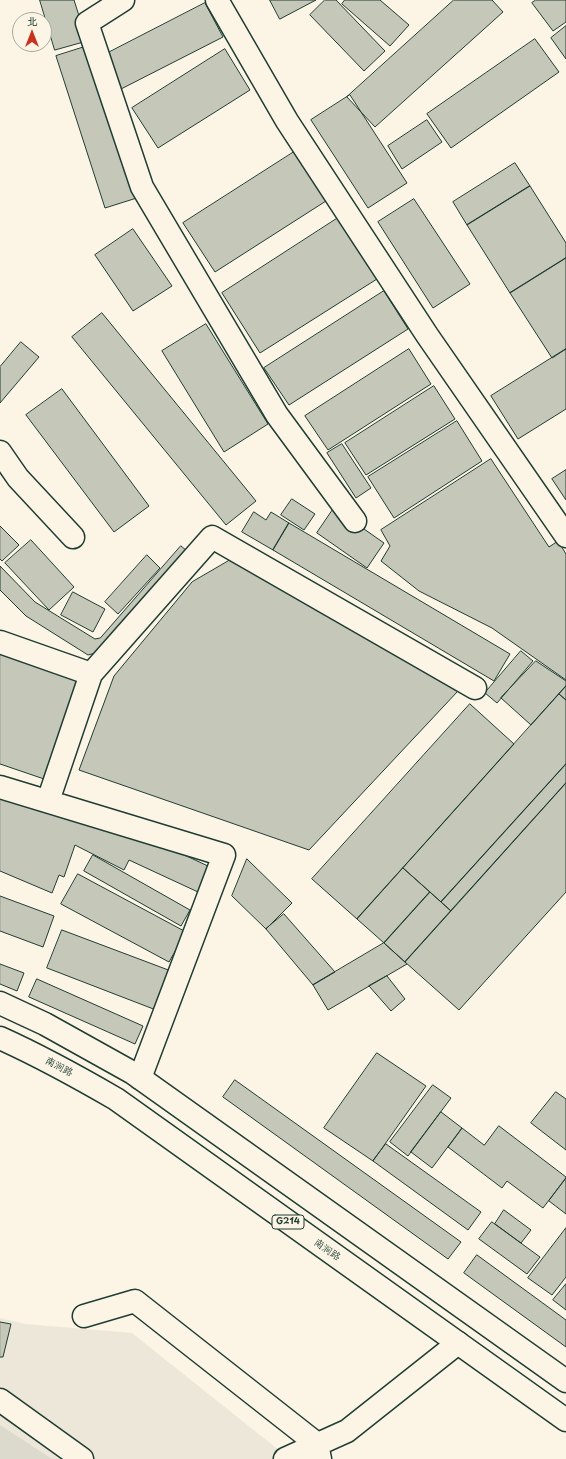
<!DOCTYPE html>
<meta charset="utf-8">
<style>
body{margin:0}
#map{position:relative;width:566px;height:1459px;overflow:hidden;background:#fcf5e5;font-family:"Playpen Sans","LXGW WenKai TC",sans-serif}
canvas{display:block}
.north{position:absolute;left:12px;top:12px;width:40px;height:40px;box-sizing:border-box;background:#fcf5e5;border:1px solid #a4ab9e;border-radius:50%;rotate:0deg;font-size:11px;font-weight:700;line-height:16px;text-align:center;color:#1f3d34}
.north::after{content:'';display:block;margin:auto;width:14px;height:18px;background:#c8321e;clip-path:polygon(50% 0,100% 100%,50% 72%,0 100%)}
</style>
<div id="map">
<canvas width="566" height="1459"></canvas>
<div class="north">北</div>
</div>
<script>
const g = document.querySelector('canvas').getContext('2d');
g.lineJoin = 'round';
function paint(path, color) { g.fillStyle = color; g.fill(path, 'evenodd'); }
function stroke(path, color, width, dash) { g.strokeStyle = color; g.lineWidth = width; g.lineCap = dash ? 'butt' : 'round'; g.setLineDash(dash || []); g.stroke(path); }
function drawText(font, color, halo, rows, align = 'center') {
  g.font = font + ' "Playpen Sans","LXGW WenKai TC",sans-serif'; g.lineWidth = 4; g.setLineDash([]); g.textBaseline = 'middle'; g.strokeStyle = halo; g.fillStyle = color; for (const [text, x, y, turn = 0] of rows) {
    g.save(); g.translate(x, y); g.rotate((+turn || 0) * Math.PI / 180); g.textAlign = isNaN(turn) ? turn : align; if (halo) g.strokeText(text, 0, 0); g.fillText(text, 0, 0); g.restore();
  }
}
paint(new Path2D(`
 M0 1318 25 1324 132 1333 290 1459H0Z`), '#ece7d8');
paint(new Path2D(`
 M0 1425 52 1459H0Z`), '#dcdacc');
const building = new Path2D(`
 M40 0H74L87 41 55 50Z
 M270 0H316L280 19Z
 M325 0H336L385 51 364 71 310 15Z
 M345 0H380L409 25 390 46 342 4Z
 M454 0H492L503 12 375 127 347 97Z
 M536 0H566V22L553 31 532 3Z
 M205 3 223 37 121 89 104 55Z
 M566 26V59L551 38Z
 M535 39 559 72 451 148 427 114Z
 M94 44 143 196 105 208 56 56Z
 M225 49 250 90 158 148 132 108Z
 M350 95 407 183 368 208 311 120Z
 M427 120 442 142 402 169 388 146Z
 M294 152 326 201 215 272 183 223Z
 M515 163 530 186 467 225 453 202Z
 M530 186 566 243V258L510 293 467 225Z
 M414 199 470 284 433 308 378 222Z
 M338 218 377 279 260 353 222 293Z
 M133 229 172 286 133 311 95 255Z
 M566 258V349L552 358 510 293Z
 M384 291 408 329 289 405 264 368Z
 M102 313 256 501 226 525 72 337Z
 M206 324 268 424 224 452 162 351Z
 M21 342 39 357 0 403V367Z
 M409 349 431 384 328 450 305 416Z
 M566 349V409L518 439 491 396Z
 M434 386 455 419 366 475 345 443Z
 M62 389 149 506 114 532 26 415Z
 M457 421 482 461 394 518 368 477Z
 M342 444 371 488 356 498 327 453Z
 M491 459 549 547 558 541 566 554V680L492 628 419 591 381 561 390 546 381 530Z
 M566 470V500L552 479Z
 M292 499 315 514 304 530 281 515Z
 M334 508 384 543 367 568 317 533Z
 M254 512 266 520 271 512 289 523 273 550 242 532Z
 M289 523 510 654 494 681 273 550Z
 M0 526 19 545 2 561 0 559Z
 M31 540 74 587 49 610 5 563Z
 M181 546 193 556 111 649 88 655 26 616 0 590V566L35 602 95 639 100 638Z
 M147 555 160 568 118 614 105 602Z
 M232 559 458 691 309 850 79 770 114 676 192 582Z
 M73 592 105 609 93 632 61 615Z
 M0 645 86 674 50 781 0 764Z
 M521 651 533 661 497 703 485 693Z
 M536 661 566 681V686L531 725 501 698Z
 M566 686V700L559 694Z
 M559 694 566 700V764L441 902 403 868Z
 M470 704 514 744 357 919 312 879Z
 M566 764V783L451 911 441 902Z
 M566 783V892L459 1010 405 962Z
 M0 797 58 816 63 802 142 835 210 867 198 892 129 860 124 870 75 845 64 877 59 875 52 893 0 871Z
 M93 855 190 910 181 926 84 871Z
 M247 859 292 903 266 929 232 896Z
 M403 868 430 892 384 943 357 919Z
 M78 874 186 932 169 962 61 904Z
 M430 892 451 911 405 962 384 943Z
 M0 896 54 916 43 947 0 931Z
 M284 914 335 972 313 985 266 929Z
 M62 930 171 971 156 1010 47 968Z
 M384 943 407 964 328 1010 313 985Z
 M0 964 24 973 17 991 0 984Z
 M387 976 405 999 391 1011 369 986Z
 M37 979 143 1026 135 1044 29 997Z
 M377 1053 426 1086 373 1161 324 1128Z
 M235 1080 461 1242 448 1259 223 1097Z
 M433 1085 451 1098 408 1156 390 1142Z
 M556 1092 566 1099V1150L531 1123Z
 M441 1112 462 1128 432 1168 411 1152Z
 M499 1126 566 1177V1178L543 1208 507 1181 502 1188 448 1147 462 1128 484 1145Z
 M386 1144 481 1212 468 1230 373 1161Z
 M566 1178V1214L549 1201Z
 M504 1210 531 1230 521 1243 495 1224Z
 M492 1222 540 1257 527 1274 479 1239Z
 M566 1228V1277L552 1295 528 1278Z
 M477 1255 566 1320V1347L464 1273Z
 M566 1284V1310L553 1300Z
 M0 1322 11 1324 3 1357H0Z`);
paint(building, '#c5c7b9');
stroke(building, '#1f3d34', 1);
const minor = new Path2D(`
 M123 0 87 23 142 187 277 415 355 521
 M217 0 287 121 427 335 566 536
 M0 452 18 478 73 537
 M0 642 91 674
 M0 787 224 855 140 1078
 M48 801 91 674 212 537 475 688
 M84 1316 135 1301 317 1444 320 1459
 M0 1400 82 1459
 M285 1459 347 1431 458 1343`);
const highway = new Path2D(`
 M0 1003 45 1024 133 1073 566 1381
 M0 1038C40 1056 78 1077 116 1099L566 1420`);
stroke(minor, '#1f3d34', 25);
stroke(highway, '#1f3d34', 25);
stroke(minor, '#fcf5e5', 22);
stroke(highway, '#fcf5e5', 22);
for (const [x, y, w] of [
 [288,1222,32]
]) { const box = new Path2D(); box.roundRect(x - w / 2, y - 7, w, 14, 3); g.fillStyle = '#fcf5e5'; g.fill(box); stroke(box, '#1f3d34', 1); }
drawText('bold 9px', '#1f3d34', null, [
 ["G214",288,1222]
]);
drawText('10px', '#1f3d34', '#fcf5e5', [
 ["南涧路",59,1067,28],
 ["南涧路",327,1250,35]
]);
</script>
